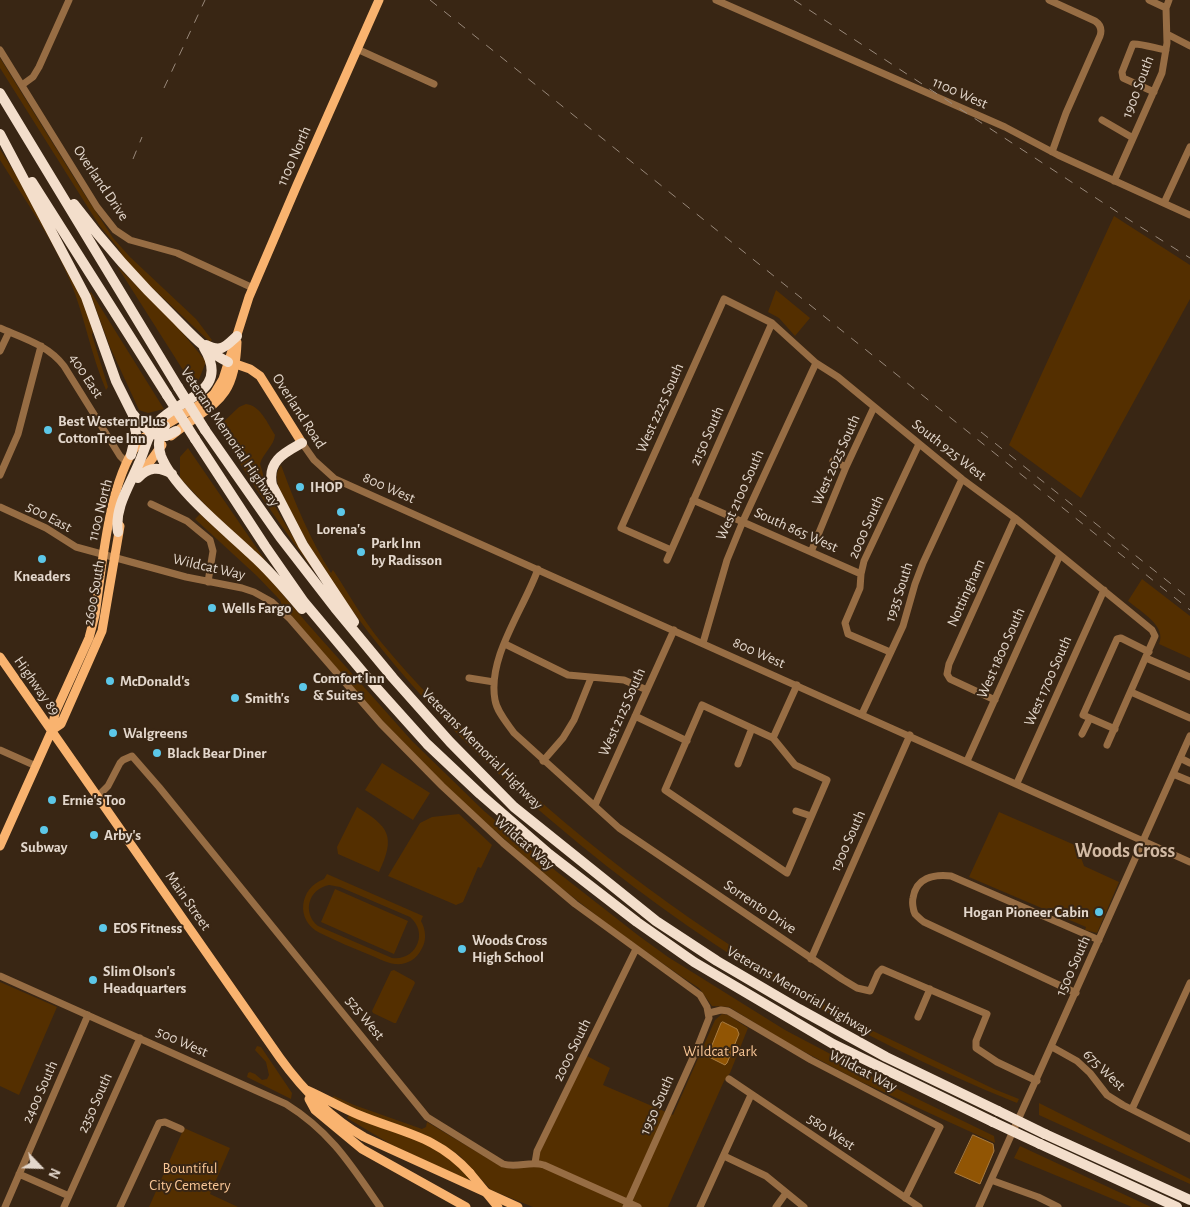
<!DOCTYPE html>
<style>
body{margin:0}
#map{position:relative;width:1190px;height:1207px;overflow:hidden;background:#392614;font-family:"Alegreya Sans",sans-serif}
canvas{display:block}
.north{position:absolute;left:15px;top:1142px;width:50px;height:50px;-webkit-text-stroke:4px #392614;paint-order:stroke;rotate:114deg;font-size:14px;font-weight:700;line-height:20px;text-align:center;color:#e3d7cc}
.north::after{content:'';display:block;margin:auto;width:18px;height:22px;background:#e3d7cc;clip-path:polygon(50% 0,100% 100%,50% 72%,0 100%)}
</style>
<div id="map">
<canvas width="1190" height="1207"></canvas>
<div class="north">N</div>
</div>
<script>
const g = document.querySelector('canvas').getContext('2d');
g.lineJoin = 'round';
function paint(path, color) { g.fillStyle = color; g.fill(path, 'evenodd'); }
function stroke(path, color, width, dash) { g.strokeStyle = color; g.lineWidth = width; g.lineCap = dash ? 'butt' : 'round'; g.setLineDash(dash || []); g.stroke(path); }
function drawText(font, color, halo, rows, align = 'center') {
  g.font = font + ' "Alegreya Sans",sans-serif'; g.lineWidth = 4; g.setLineDash([]); g.textBaseline = 'middle'; g.strokeStyle = halo; g.fillStyle = color; for (const [text, x, y, turn = 0] of rows) {
    g.save(); g.translate(x, y); g.rotate((+turn || 0) * Math.PI / 180); g.textAlign = isNaN(turn) ? turn : align; if (halo) g.strokeText(text, 0, 0); g.fillText(text, 0, 0); g.restore();
  }
}
paint(new Path2D(`
 M0 58 81 189 113 238 130 257 196 319 212 340 210 342 129 266 118 248 99 225 0 68Z
 M0 149 26 191 79 289 93 331 92 335 108 387 106 390C91 355 85 318 71 283 53 239 25 200 0 160Z
 M1114 216 1190 265V299L1081 498 1009 445Z
 M117 266 176 325 204 359 206 362 195 389Z
 M776 290 810 318 795 336 779 318 768 312Z
 M91 292 164 409 148 413 139 410 110 347 90 293Z
 M246 404C260 405 268 424 275 435 274 446 263 453 260 464 264 475 265 486 270 497 284 524 302 550 318 576 282 528 248 479 218 427L239 407Z
 M188 448 267 563 212 512 180 478V457Z
 M281 465C295 503 310 539 331 573L333 570C349 594 363 620 381 642 413 681 449 717 486 751 588 850 701 932 824 1003L827 1009 994 1089 1019 1099 1017 1103C848 1035 692 941 553 822 463 746 381 660 318 560 306 541 296 522 286 502 283 495 277 487 277 479 276 474 278 470 281 465Z
 M200 514 262 570 306 622 412 741 484 811 547 864 639 936 668 957 785 1030 857 1068 858 1070 994 1136 995 1143 857 1080 786 1042 729 1007 712 1006 699 988 682 977 607 924 540 871 454 794 371 709 281 603 280 600 257 576 195 519Z
 M1142 579 1190 616V658L1159 644C1167 626 1141 612 1128 601Z
 M382 763 430 793 413 820 365 790Z
 M357 807C389 827 396 836 379 872L338 854 337 847Z
 M999 812 1077 846 1084 866 1119 882 1097 933 1085 930 1086 927 969 877Z
 M459 814 492 845 481 868 478 867 463 902 456 905 388 876 420 823 432 817Z
 M327 874 423 916 421 921C426 930 427 941 421 950 416 960 406 965 395 964 386 963 378 958 370 955 353 948 336 941 320 933 295 921 299 888 324 879ZM329 885 340 887 410 917C429 933 416 961 392 958L318 926C302 913 308 889 329 885Z
 M335 889 408 921 394 954 321 922Z
 M394 970 414 981 415 983 396 1023H394L373 1013 372 1011 391 971Z
 M0 982 57 1007 19 1095 0 1086Z
 M722 1014 728 1015 748 1028 730 1073 724 1081 668 1207H533L491 1190 460 1156 437 1141 358 1111 332 1098 334 1096 354 1105 422 1129 426 1127 427 1122 502 1167 514 1169 520 1168 538 1156 587 1056 610 1068 603 1085 673 1115 715 1020Z
 M257 1046 261 1047 292 1093 291 1099 247 1077 248 1073 250 1072 255 1074 262 1080 267 1079 269 1075 266 1062 255 1050Z
 M1039 1103 1190 1179V1184L1039 1115Z
 M349 1115 417 1139 444 1152 470 1177 468 1180 392 1145 347 1118Z
 M184 1128 230 1148 210 1194 238 1207H149Z
 M1020 1146 1151 1207H1132L1014 1158Z`), '#542f00');
const water = new Path2D(`
 M723 1022 737 1029 739 1034 727 1063 725 1065 709 1057 708 1055 721 1023Z
 M973 1135 993 1144 994 1151 980 1184 955 1173Z`);
paint(water, '#915504');
stroke(water, '#aa7c40', 1);
stroke(new Path2D(`
 M716 0 1005 127 1058 155 1190 215
 M1049 0 1095 21C1101 25 1102 30 1100 36L1066 113 1052 152
 M1149 0 1166 8
 M1167 34 1190 46
 M357 49 434 84
 M0 50 97 207 115 230 130 240 177 253 253 288
 M22 85 33 77 39 67 69 0
 M1154 92 1123 78 1122 72 1133 44C1140 43 1158 49 1166 50
 M1102 120 1133 138
 M1114 181 1162 73 1167 43 1166 8 1169 0
 M1164 203 1190 147
 M0 328C23 338 48 345 64 366L120 456 127 463
 M0 351 9 332
 M302 443 314 460 335 479 1190 862
 M833 461 846 467
 M0 475 18 434 41 346
 M693 500 861 574
 M151 504 187 521 210 540 213 551 208 582
 M0 507 46 528 76 547 186 577 242 588 254 592 272 602 290 619 381 724 442 786 503 843 575 904 700 995 707 1007 709 1018 696 1051 626 1207
 M671 550 621 528 724 299 772 323 816 363 838 377 962 479 1015 518 1152 630 1155 636 1107 745
 M811 552 846 467 874 407
 M667 560 772 323
 M538 569C524 609 487 657 495 700 497 712 507 723 514 733L619 828 842 979 857 988 870 991 878 973 882 969 987 1014 976 1041V1048L997 1062 1037 1081
 M703 643 727 560 743 521 816 363
 M505 644 568 675 624 680 647 690
 M890 652 848 634 845 623 860 588 861 574 864 561 919 444
 M1146 658 1190 677
 M469 678 494 682
 M1131 692 1190 718
 M995 700 950 679 947 674 949 664 1015 518
 M702 705 773 738 795 765 827 780 787 873 665 790Z
 M862 714 903 626 915 584 923 563 962 479
 M635 716 687 741
 M1115 729 1083 715 1117 639 1121 638 1149 652
 M1082 734 1090 718
 M773 738 797 685
 M0 750 36 766
 M1180 758 1190 763
 M543 761 563 738 574 720 591 678
 M967 761 1060 555
 M738 764 752 728
 M1173 774 1190 781
 M1017 783 1104 590
 M98 796 108 786 120 763 123 760 132 756 159 787 427 1117 503 1164C517 1168 530 1161 544 1165L638 1207
 M595 805 674 630
 M796 811 811 816
 M811 959 910 735
 M0 976 286 1104C331 1132 351 1165 380 1207
 M1076 993 924 922C921 920 918 917 915 914 913 910 912 902 913 898 916 878 933 874 951 876L1099 940
 M709 1013 721 1010 728 1011 811 1060 940 1127 905 1198
 M918 1017 930 989
 M1052 1047 1077 1061 1090 1073 1107 1095 1123 1105 1190 1139
 M729 1079 919 1207
 M1132 1109 1190 983
 M724 1156 766 1176 804 1207
 M535 1163 537 1151 636 949
 M19 1174 69 1196
 M991 1180 1038 1197 1058 1207
 M5 1207 88 1015
 M64 1207 140 1038
 M120 1207 159 1123 165 1122 181 1129
 M700 1207 751 1095
 M776 1207 786 1193
 M979 1207 1190 736`), '#976d44', 7);
stroke(new Path2D(`
 M230 362 250 369 260 376 302 443
 M171 436C211 403 235 404 237 342
 M139 477 162 445
 M0 657 280 1058C303 1090 329 1117 364 1137L518 1207
 M52 730 61 724 102 631 120 526
 M0 846 52 730 55 713 89 638 95 615C102 568 109 471 143 438L206 401 214 394 223 379 249 297 297 185 379 0
 M307 1090C325 1098 342 1108 359 1115 403 1133 437 1136 470 1173
 M309 1099 315 1110 362 1149 466 1207`), '#f9b36f', 9);
stroke(new Path2D(`
 M0 93 178 387
 M0 134 86 297 116 381 132 413 143 426 154 434 166 436 176 431
 M32 182 167 395
 M74 204C105 245 138 282 175 318 191 334 207 352 228 362
 M206 345C222 353 226 346 237 336
 M165 426C159 435 157 445 161 456 174 489 226 530 252 555 270 571 286 590 302 609
 M205 430 280 537 335 608 393 678 450 742 514 807 656 921 717 961 799 1009 886 1057 998 1111
 M195 439 265 546 304 602 366 676 427 744 480 794 549 854 637 922 694 962 833 1044 993 1122
 M302 443C284 453 267 461 272 485L303 545 354 622
 M131 455 136 434 133 416
 M138 478C148 467 159 466 172 474
 M118 532C114 508 130 485 139 463 145 450 148 433 158 422 180 398 231 392 204 348
 M1045 1134 1190 1200
 M1040 1144 1177 1207`), '#f3decb', 10);
stroke(new Path2D(`
 M430 0 1190 610
 M794 0 1131 221 1190 258
 M164 88 205 0
 M133 159 142 137
 M981 432 1190 599`), '#98887a', 1, [9, 9]);
stroke(new Path2D(`
 M470 1173 498 1207`), '#f9b36f', 9);
stroke(new Path2D(`
 M178 387 205 430
 M167 395 195 439
 M998 1111 1045 1134
 M993 1122 1040 1144`), '#f3decb', 10);
for (const [x, y, r, color] of [
 [48,430,5,"#5cc7e8"],
 [300,487,5,"#5cc7e8"],
 [341,512,5,"#5cc7e8"],
 [361,552,5,"#5cc7e8"],
 [42,559,5,"#5cc7e8"],
 [212,608,5,"#5cc7e8"],
 [110,681,5,"#5cc7e8"],
 [303,687,5,"#5cc7e8"],
 [235,698,5,"#5cc7e8"],
 [113,733,5,"#5cc7e8"],
 [157,753,5,"#5cc7e8"],
 [52,800,5,"#5cc7e8"],
 [44,830,5,"#5cc7e8"],
 [94,835,5,"#5cc7e8"],
 [1099,912,5,"#5cc7e8"],
 [103,928,5,"#5cc7e8"],
 [462,949,5,"#5cc7e8"],
 [93,980,5,"#5cc7e8"]
]) { const dot = new Path2D(); dot.arc(x, y, r, 0, 2 * Math.PI); g.fillStyle = color; g.fill(dot); stroke(dot, '#392614', 2); }
drawText('15px', '#e3d7cc', '#392614', [
 ["1900 South",1138,87,-69],
 ["1100 West",960,93,24],
 ["1100 North",294,156,-66],
 ["Overland Drive",101,183,56],
 ["400 East",86,376,57],
 ["West 2225 South",660,408,-66],
 ["Overland Road",299,411,57],
 ["2150 South",707,436,-66],
 ["Veterans Memorial Highway",230,437,56],
 ["South 925 West",949,450,38],
 ["West 2025 South",836,460,-66],
 ["800 West",389,488,24],
 ["West 2100 South",740,495,-66],
 ["1100 North",100,510,-76],
 ["500 East",49,517,28],
 ["2000 South",866,527,-66],
 ["South 865 West",796,530,24],
 ["Wildcat Way",209,567,13],
 ["1935 South",899,592,-72],
 ["2600 South",94,593,-80],
 ["Nottingham",966,593,-66],
 ["800 West",759,653,24],
 ["West 1800 South",1001,653,-66],
 ["West 1700 South",1048,681,-66],
 ["Highway 89",37,686,55],
 ["West 2125 South",622,712,-66],
 ["Veterans Memorial Highway",482,749,45],
 ["1900 South",848,841,-66],
 ["Wildcat Way",524,843,41],
 ["Main Street",188,901,55],
 ["Sorrento Drive",760,907,34],
 ["1500 South",1073,966,-66],
 ["Veterans Memorial Highway",799,991,30],
 ["525 West",365,1018,51],
 ["500 West",182,1042,24],
 ["2000 South",572,1050,-64],
 ["675 West",1104,1070,44],
 ["Wildcat Way",863,1071,27],
 ["2400 South",40,1092,-66],
 ["2350 South",95,1103,-66],
 ["1950 South",657,1105,-66],
 ["580 West",831,1132,34]
]);
drawText('bold 15px', '#e3d7cc', '#392614', [
 ["Best Western Plus",58,421],
 ["CottonTree Inn",58,438],
 ["IHOP",310,487],
 ["Lorena's",341,529,"center"],
 ["Park Inn",371,543],
 ["by Radisson",371,560],
 ["Kneaders",42,576,"center"],
 ["Wells Fargo",222,608],
 ["Comfort Inn",313,678],
 ["& Suites",313,695],
 ["McDonald's",120,681],
 ["Smith's",245,698],
 ["Walgreens",123,733],
 ["Black Bear Diner",167,753],
 ["Ernie's Too",62,800],
 ["Arby's",104,835],
 ["Subway",44,847,"center"],
 ["Hogan Pioneer Cabin",1089,912,"right"],
 ["EOS Fitness",113,928],
 ["Woods Cross",472,940],
 ["High School",472,957],
 ["Slim Olson's",103,971],
 ["Headquarters",103,988]
], 'left');
drawText('15px', '#f9c696', '#392614', [
 ["Wildcat Park",720,1051],
 ["Bountiful",190,1168],
 ["City Cemetery",190,1185]
]);
drawText('bold 20px', '#d2baa4', '#392614', [
 ["Woods Cross",1125,851]
]);
</script>
